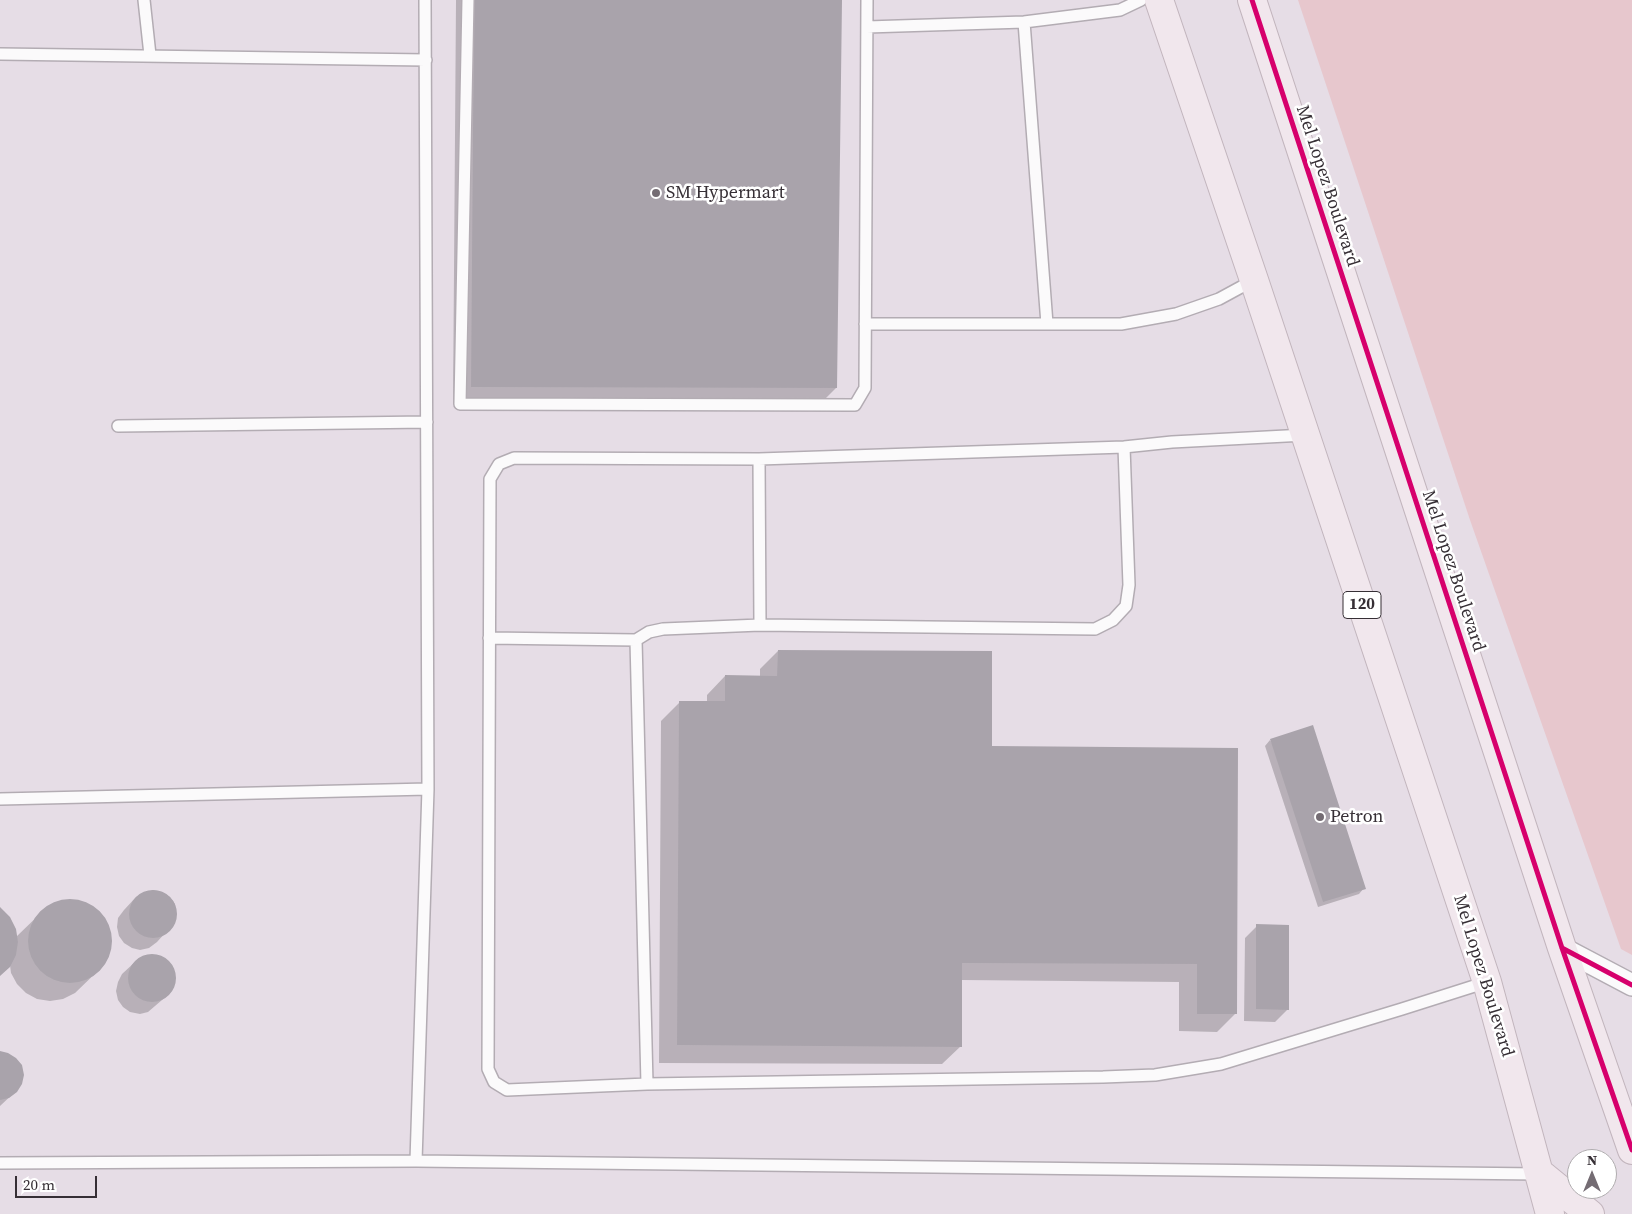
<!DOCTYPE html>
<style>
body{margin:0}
#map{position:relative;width:1632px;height:1214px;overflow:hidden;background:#e6dde6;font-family:"Source Serif 4",serif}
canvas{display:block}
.north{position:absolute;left:1567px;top:1149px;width:50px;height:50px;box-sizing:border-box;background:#fff;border:1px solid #afacae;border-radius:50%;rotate:0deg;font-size:14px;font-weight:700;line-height:20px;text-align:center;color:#362f35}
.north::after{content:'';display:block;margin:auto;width:18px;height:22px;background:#746c73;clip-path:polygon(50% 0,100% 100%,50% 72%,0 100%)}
.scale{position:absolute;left:15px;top:1176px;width:82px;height:22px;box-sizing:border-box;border:2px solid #362f35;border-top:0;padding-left:6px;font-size:15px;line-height:18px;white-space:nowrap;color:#362f35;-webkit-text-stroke:4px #fff;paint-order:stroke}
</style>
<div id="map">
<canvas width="1632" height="1214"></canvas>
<div class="north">N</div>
<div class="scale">20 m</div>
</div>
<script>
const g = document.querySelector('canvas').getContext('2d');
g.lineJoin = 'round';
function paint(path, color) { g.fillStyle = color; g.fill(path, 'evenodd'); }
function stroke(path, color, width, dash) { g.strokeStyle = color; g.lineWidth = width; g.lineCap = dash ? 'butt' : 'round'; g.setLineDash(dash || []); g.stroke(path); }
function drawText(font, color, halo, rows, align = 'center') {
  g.font = font + ' "Source Serif 4",serif'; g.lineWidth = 5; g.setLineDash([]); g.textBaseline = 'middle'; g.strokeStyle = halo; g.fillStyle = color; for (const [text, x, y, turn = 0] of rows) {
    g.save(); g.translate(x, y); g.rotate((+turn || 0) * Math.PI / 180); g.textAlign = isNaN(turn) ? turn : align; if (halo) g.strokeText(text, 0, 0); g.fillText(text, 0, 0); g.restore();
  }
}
paint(new Path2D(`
 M1298 0H1632V955L1621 949 1470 520Z`), '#e7c7cd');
paint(new Path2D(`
 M456 0H841L836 388 818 406 453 404Z
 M778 651 991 748 1237 749 1235 1014 1217 1032 1179 1031V982L961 980V1046L942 1064 659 1063 661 721 679 703H707V695L725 676 760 677V669Z
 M1270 740 1364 888 1359 894 1318 907 1265 746Z
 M153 890 162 892 170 897 175 904 176 914 175 922 157 942 149 948 140 950 132 948 124 943 119 936 117 927 118 918 124 910 136 897 144 893Z
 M70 900 83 902 94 909 103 917 109 929 111 941 108 954 103 966 75 993 63 999 50 1001 37 999 26 993 17 984 11 973 10 965 0 975V909L16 937 46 908 57 902Z
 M1257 926 1288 1009 1275 1022 1244 1021 1245 938Z
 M152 955 161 956 168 961 173 969 175 977 174 986 169 994 148 1012 140 1014 130 1012 123 1007 118 1000 116 991 118 982 122 974 135 962 143 956Z
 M0 1052 16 1091 0 1106Z`), '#0003');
paint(new Path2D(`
 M474 0H842L837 388 471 387Z
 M778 650 992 651V746L1238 748 1237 1014H1197V964L962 963V1047L677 1045 679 701H725V675L777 676Z
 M1313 725 1366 889 1323 902 1270 739Z
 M129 914a24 24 0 1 1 48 0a24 24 0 1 1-48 0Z
 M28 941a42 42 0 1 1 84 0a42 42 0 1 1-84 0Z
 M0 907 10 917 16 929 18 942 16 955 10 967 0 976Z
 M1256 924 1289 925V1010L1256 1009Z
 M128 978a24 24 0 1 1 48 0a24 24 0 1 1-48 0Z
 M0 1051 8 1053 16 1058 22 1065 24 1075 22 1084 17 1092 9 1098 0 1100Z`), '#a9a3ab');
const lane = new Path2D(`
 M144 0 150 55
 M468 0 460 404 855 405 865 388 867 0
 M1024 22 1047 324
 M867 27 1024 22 1120 10 1141 0
 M0 54 426 60
 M865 324H1121L1176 314 1219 299 1254 280
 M118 426 427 422
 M1305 435 1172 442 1124 447 759 459 514 458 499 464 490 479 488 1069 494 1082 507 1090 647 1084 1103 1077 1155 1075 1221 1064 1402 1009 1487 982
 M760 625 1095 629 1113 620 1126 606 1129 585 1124 447
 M489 638 636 640 649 632 663 629 760 625 759 459
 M636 640 647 1084
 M0 799 428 789
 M416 1161 428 789 425 0
 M0 1163 416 1161 1538 1174`);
const street = new Path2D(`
 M1562 948 1632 985`);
const highway = new Path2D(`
 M1159 0 1254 280 1487 982 1550 1214
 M1252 0 1562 948 1632 1150
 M1541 1174 1590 1214`);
stroke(lane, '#b3acb3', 14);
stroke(street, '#b3acb3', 24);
stroke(highway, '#c2b5bd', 30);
stroke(lane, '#fbfafb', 11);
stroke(street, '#fbfafb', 21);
stroke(highway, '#f1e7ed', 28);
stroke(new Path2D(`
 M1252 0 1562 948 1632 1150
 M1562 948 1632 985`), '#d6006c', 5);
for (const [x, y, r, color] of [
 [656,193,5,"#746c73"],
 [1320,817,5,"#746c73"]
]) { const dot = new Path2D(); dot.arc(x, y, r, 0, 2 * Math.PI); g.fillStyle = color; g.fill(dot); stroke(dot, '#fff', 2); }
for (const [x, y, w] of [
 [1362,605,38]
]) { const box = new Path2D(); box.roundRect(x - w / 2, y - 13.5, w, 27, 4); g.fillStyle = '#fff'; g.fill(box); stroke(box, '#362f35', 1); }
drawText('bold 16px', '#362f35', null, [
 ["120",1362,605]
]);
drawText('18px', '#362f35', '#fff', [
 ["Mel Lopez Boulevard",1327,186,72],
 ["Mel Lopez Boulevard",1453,571,72],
 ["Mel Lopez Boulevard",1483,976,73]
]);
drawText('18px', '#362f35', '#fff', [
 ["SM Hypermart",666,193],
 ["Petron",1330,817]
], 'left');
</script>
